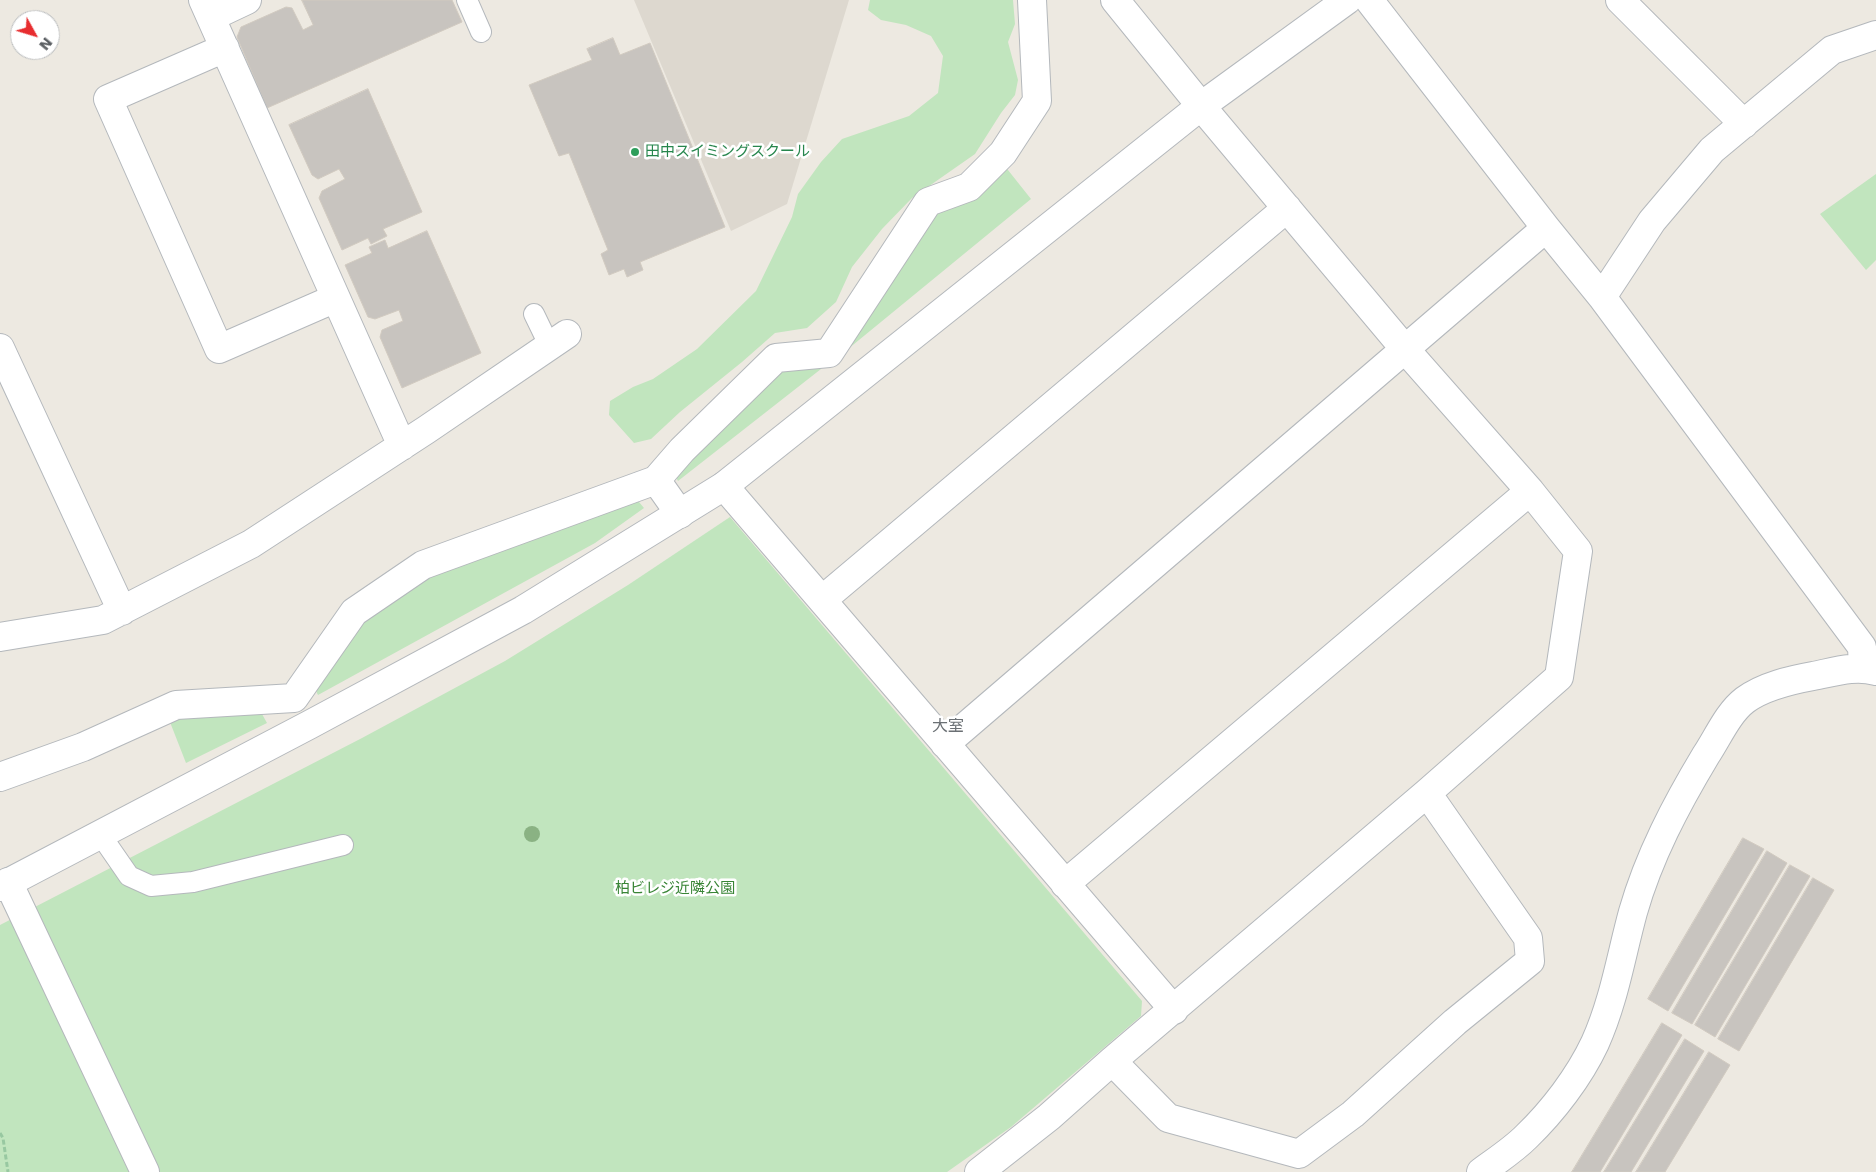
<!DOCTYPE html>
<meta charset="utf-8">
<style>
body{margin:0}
#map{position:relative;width:1876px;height:1172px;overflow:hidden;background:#ede9e1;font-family:"DejaVu Sans",sans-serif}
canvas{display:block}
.north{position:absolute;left:10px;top:10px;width:50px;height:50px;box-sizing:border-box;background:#fff;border:1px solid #bdbfc0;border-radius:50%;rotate:129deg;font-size:14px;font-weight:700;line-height:20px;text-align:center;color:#5a5e62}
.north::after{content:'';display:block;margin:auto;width:18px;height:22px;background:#e72d2f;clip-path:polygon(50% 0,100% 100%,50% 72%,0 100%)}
</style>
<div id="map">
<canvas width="1876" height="1172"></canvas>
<div class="north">N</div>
</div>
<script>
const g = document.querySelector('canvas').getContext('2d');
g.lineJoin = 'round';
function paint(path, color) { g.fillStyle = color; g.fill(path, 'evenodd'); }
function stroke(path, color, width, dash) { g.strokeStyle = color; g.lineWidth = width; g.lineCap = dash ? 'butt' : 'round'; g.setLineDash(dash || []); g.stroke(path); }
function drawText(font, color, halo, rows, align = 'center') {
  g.font = font + ' "DejaVu Sans","Noto Sans JP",sans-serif'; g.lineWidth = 5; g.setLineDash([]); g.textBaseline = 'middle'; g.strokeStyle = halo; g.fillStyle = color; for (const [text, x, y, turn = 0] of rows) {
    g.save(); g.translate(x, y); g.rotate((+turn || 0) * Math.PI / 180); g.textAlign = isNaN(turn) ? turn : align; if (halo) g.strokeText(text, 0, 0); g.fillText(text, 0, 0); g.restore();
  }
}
paint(new Path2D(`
 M634 0H849L787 204 731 231Z`), '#ddd8cf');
paint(new Path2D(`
 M870 0H1013L1015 24 1008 42 1018 80 1015 95 1001 113 975 154 912 198 882 229 852 267 836 302 807 328 775 333 742 362 680 412 651 439 634 443 609 415 610 401 633 387 653 379 697 349 756 291 792 217 798 194 821 162 842 139 909 116 938 93 943 56 931 36 906 25 881 20 868 10Z
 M1004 165 1031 199 848 349 935 210Z
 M1876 174V260L1866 270 1820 214Z
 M817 362 821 369 678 481 672 469 780 365Z
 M634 496 644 508 595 543 318 695 311 681 354 620 423 572Z
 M730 517 1142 1001 1141 1016 1011 1127 947 1172H0V925L362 738 505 661 628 585Z
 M179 713 262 714 267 723 186 763 168 717Z`), '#c1e5be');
const building = new Path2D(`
 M302 0H452L462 22 267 108 237 37 241 27 286 7 292 8 303 30 313 25Z
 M613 38 620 55 650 43 725 227 640 262 643 270 627 277 624 269 609 275 601 254 608 250 569 153 559 156 529 85 592 60 587 49Z
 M368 89 422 212 383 229 387 236 371 244 368 238 342 250 319 198 322 191 345 179 339 169 318 179 312 175 289 125Z
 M427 231 481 353 402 388 380 337 382 330 403 321 399 310 375 319 368 317 345 265 372 253 369 247 385 240 388 248Z
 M1743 838 1764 849 1668 1011 1648 999Z
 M1767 851 1787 863 1692 1024 1672 1013Z
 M1790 865 1810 876 1715 1037 1695 1025Z
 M1813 878 1834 890 1739 1051 1718 1039Z
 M1662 1023 1682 1035 1600 1172H1572Z
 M1685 1039 1704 1051 1631 1172H1604Z
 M1709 1052 1730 1065 1665 1172H1636Z`);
paint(building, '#c8c4bf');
stroke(building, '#d1cac0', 1);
const service = new Path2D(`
 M467 0 481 32
 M534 314 550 347
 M100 834 129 876 151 886 193 882 343 845`);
const minor = new Path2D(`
 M203 0 402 446
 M1369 0 1546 228 1602 297 1862 647 1863 667
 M1620 0 1744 124
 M211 17 247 0
 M225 48 108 99 219 349 336 298
 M1602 297 1652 221 1712 150 1832 50 1876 35
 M0 348 122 611
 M656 480 680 514
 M724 486 1174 1010
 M822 600 1287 208
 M0 637 103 620 251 544 426 430 567 334
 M945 744 1546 228
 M0 777 83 747 176 705 294 698 354 612 423 565 656 480 682 450 776 358 829 353 928 202 969 187 1003 153 1037 101 1032 0
 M8 882 145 1172
 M1065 884 1530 491
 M1112 1061 1168 1118 1299 1154 1353 1114 1455 1022 1530 961 1528 938 1427 793
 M979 1172 1049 1117 1112 1061 1427 793 1559 677 1578 551 1530 491 1404 348 1201 106 1115 0
 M1481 1172C1496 1161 1513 1150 1526 1137 1553 1111 1579 1077 1595 1043 1614 1001 1621 956 1633 912 1649 856 1676 805 1706 755 1718 737 1728 713 1745 700 1764 686 1791 680 1813 676 1834 672 1855 665 1876 671`);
const tertiary = new Path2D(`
 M0 887 309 725 523 610 724 486 1201 106 1347 0`);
stroke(service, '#b4b8bc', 22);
stroke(minor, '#b4b8bc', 30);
stroke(tertiary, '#b4b8bc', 30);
stroke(new Path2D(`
 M0 1133 3 1138 8 1172`), '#98c8a1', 3, [5, 2.5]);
stroke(service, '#fff', 20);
stroke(minor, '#fff', 28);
stroke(tertiary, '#fff', 28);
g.fillStyle = '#8ab283';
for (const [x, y] of [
 [532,834]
]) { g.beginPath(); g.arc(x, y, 8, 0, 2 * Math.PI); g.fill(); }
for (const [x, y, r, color] of [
 [635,152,5,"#2e9e5b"]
]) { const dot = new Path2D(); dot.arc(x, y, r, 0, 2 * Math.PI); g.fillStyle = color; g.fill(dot); stroke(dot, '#fff', 2); }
drawText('15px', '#27864d', '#fff', [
 ["田中スイミングスクール",645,152]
], 'left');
drawText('15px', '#398536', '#fff', [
 ["柏ビレジ近隣公園",675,889]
]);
drawText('16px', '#6b7074', '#fff', [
 ["大室",948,727]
]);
</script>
